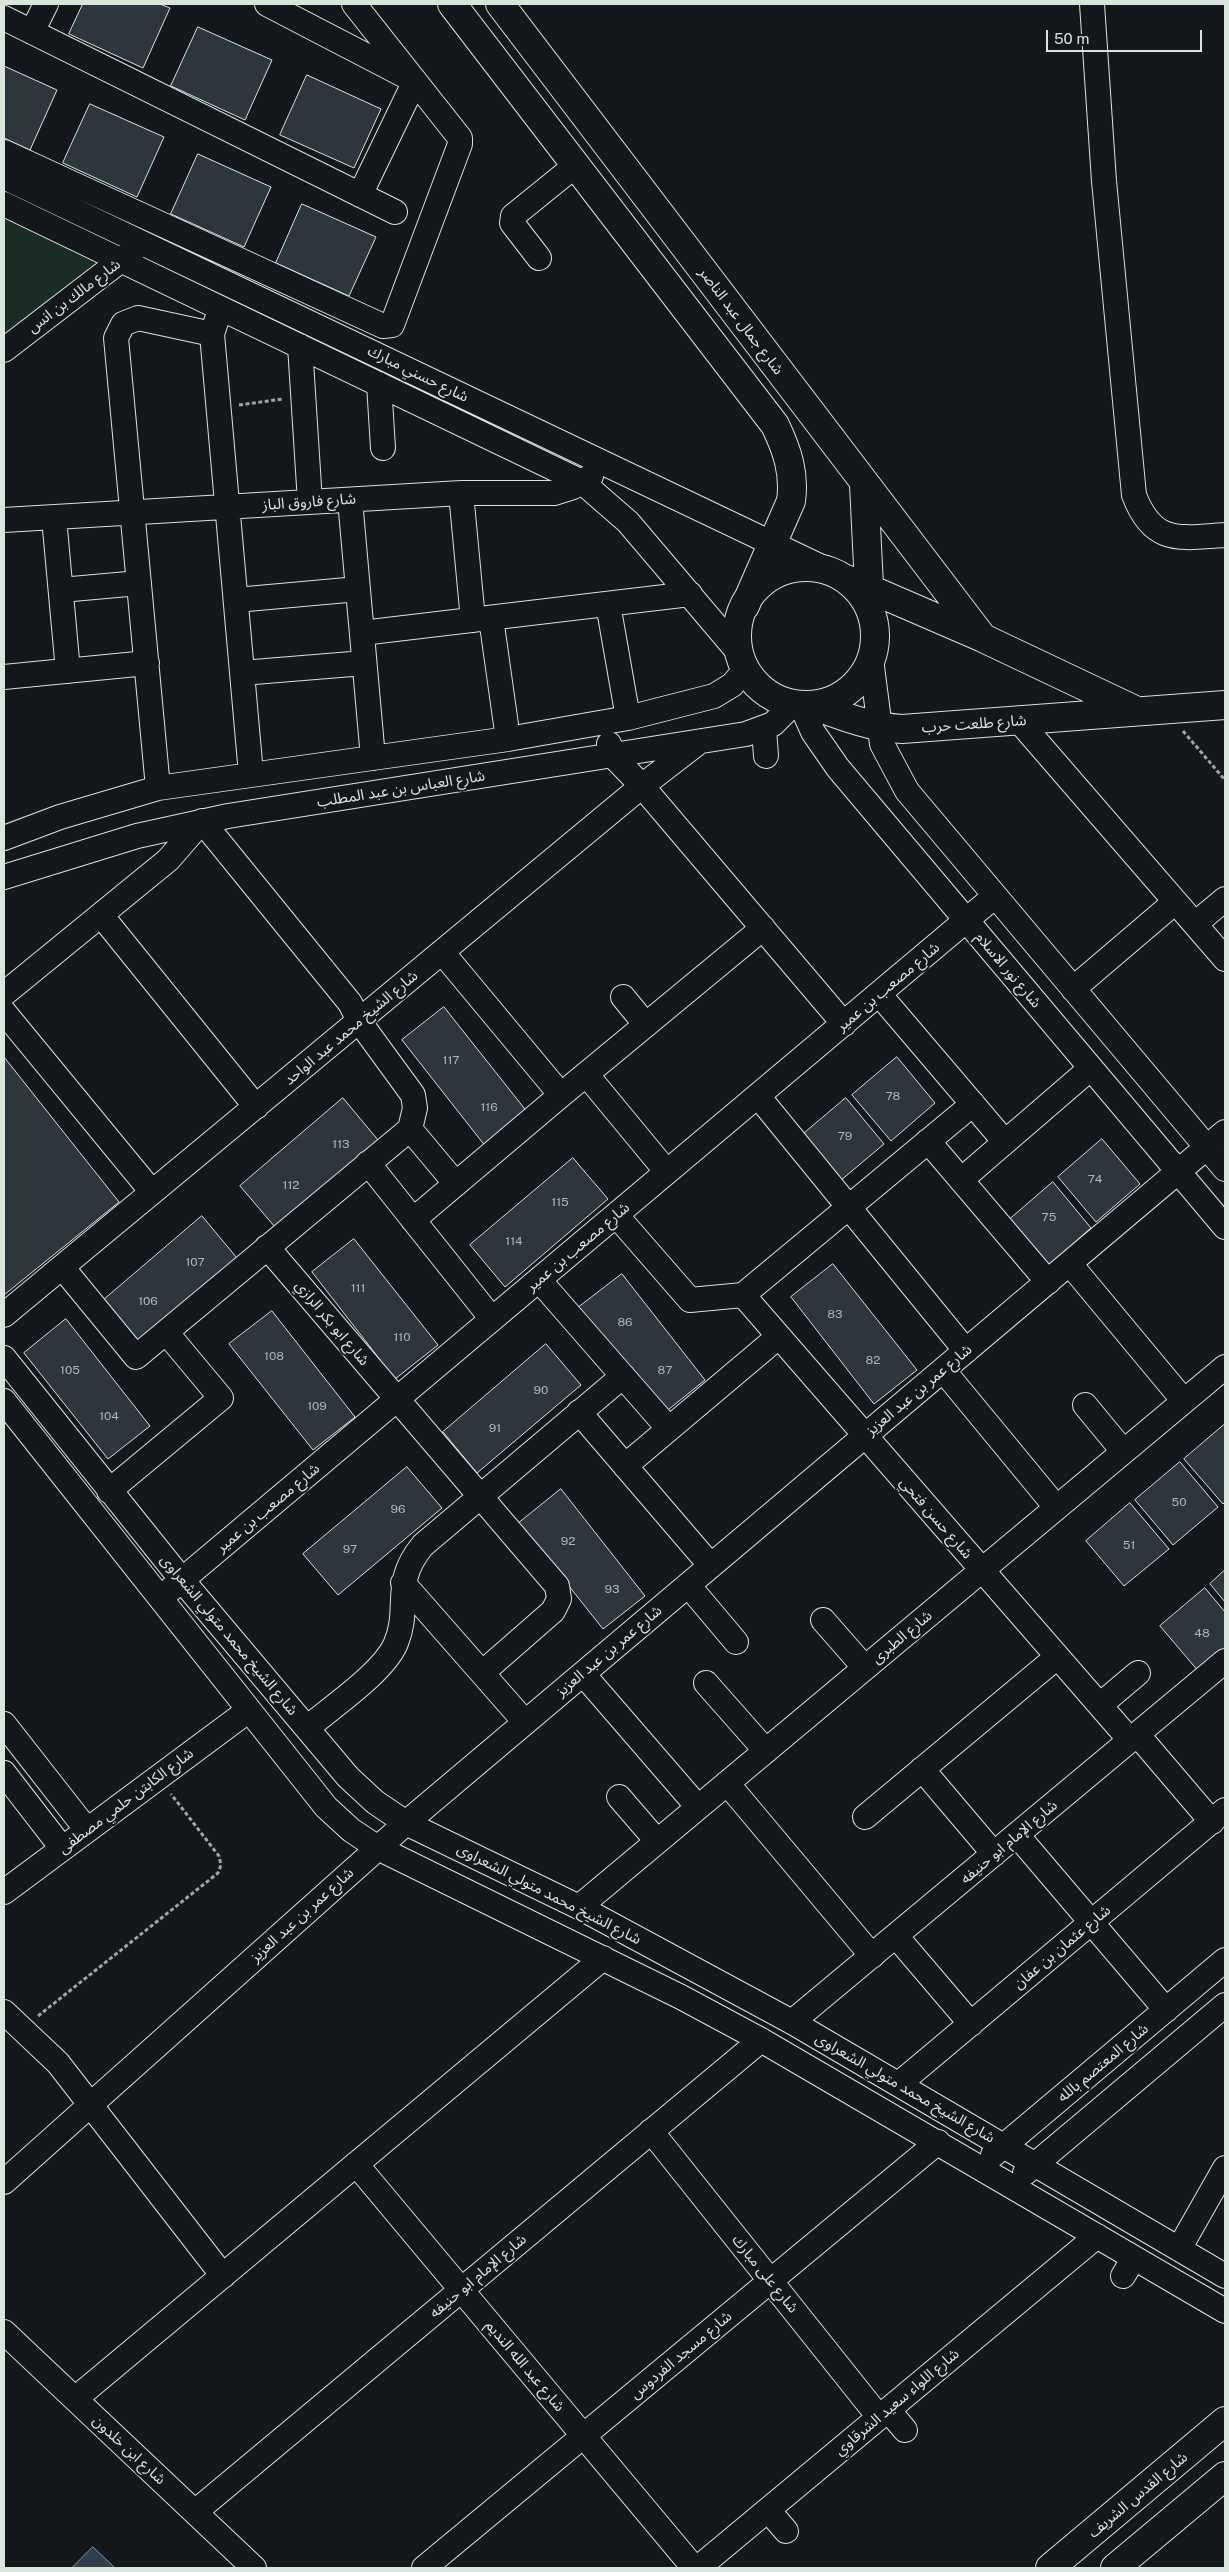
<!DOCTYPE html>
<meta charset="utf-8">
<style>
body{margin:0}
#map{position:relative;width:1229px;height:2572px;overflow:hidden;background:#14181c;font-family:"Public Sans",sans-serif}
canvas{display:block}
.frame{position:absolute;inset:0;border:5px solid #d8e6dc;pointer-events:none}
.scale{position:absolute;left:1046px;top:30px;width:156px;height:22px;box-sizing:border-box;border:2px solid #d8e6dc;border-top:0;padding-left:6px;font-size:15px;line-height:18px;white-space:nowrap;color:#d8e6dc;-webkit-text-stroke:4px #14181c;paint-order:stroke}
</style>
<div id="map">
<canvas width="1229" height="2572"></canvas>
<div class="frame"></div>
<div class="scale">50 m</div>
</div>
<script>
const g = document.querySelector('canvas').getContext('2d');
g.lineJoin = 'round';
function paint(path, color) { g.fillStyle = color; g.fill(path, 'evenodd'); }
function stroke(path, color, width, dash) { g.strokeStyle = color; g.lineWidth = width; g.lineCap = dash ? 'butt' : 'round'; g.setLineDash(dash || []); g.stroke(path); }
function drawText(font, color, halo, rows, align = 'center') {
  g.font = font + ' "Public Sans","Noto Sans Arabic",sans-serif'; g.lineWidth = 4; g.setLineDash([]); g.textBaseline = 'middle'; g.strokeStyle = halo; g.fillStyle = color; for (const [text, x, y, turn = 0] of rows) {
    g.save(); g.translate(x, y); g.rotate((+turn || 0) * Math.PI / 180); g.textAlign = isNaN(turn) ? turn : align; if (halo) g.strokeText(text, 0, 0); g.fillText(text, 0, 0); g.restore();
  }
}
const green = new Path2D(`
 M4 205 122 259 4 348Z`);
paint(green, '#1a2d24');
stroke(green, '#939e99', 1);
const water = new Path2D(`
 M93 2547 115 2568H72Z`);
paint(water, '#2f3f4d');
stroke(water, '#939e99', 1);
const building = new Path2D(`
 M83 4H160L170 8 143 68 69 34Z
 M198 27 272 60 245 120 171 86Z
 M4 66 57 90 30 150 4 138Z
 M307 75 381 109 354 168 280 135Z
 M90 104 164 137 137 197 63 163Z
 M198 154 271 187 244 247 171 214Z
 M302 204 376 237 349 296 276 263Z
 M444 1007 528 1113 486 1147 402 1040Z
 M4 1057 119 1202 4 1295Z
 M897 1057 935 1103 891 1141 852 1095Z
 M343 1098 378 1140 275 1227 240 1186Z
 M846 1098 884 1144 840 1181 801 1136Z
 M1102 1139 1140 1184 1096 1222 1058 1177Z
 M573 1158 608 1199 505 1287 470 1245Z
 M1053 1182 1091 1228 1047 1266 1009 1220Z
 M202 1216 237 1258 134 1345 99 1304Z
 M354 1239 438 1345 395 1379 312 1272Z
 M833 1264 917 1370 874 1404 791 1297Z
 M622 1274 705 1380 663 1414 579 1307Z
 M272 1311 355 1417 313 1450 229 1344Z
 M66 1319 150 1426 108 1459 24 1353Z
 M546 1344 581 1385 477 1473 443 1432Z
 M1225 1424V1502L1223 1504 1184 1459Z
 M1180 1462 1218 1507 1173 1545 1135 1500Z
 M407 1467 442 1508 338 1595 303 1554Z
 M561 1489 645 1596 603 1629 519 1523Z
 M1130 1503 1169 1549 1124 1586 1086 1541Z
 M1225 1570V1602L1210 1584Z
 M1205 1588 1225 1612V1649L1199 1672 1160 1626Z`);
paint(building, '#2c363c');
stroke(building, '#d8e6dc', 1);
const minor = new Path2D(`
 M267 4 415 81 360 195
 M1092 4 1104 181 1134 495C1153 545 1179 538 1225 535
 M4 18 395 212
 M32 32 46 4
 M4 152 383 326 392 325 460 144V138L354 4
 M4 177 832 572
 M4 204 582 482 628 522 740 654
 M539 258 512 223 513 216 576 165
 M217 319 212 334 251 774
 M300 346 310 502
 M4 350 133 251
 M379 384 383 448
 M461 493 473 620
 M350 500 373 758
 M54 518 68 671
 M4 520 461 493H554L573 487 591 476
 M61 590 139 583
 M236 600 358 589
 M608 604 628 718
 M491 618 508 739
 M362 633 690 594
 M871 659 882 744 907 791 1225 1169
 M242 673 364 663
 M4 677 147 663
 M801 705 813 732 838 768 1225 1227
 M1019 721 1225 959
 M764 729 766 756
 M609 744 612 755 642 786 844 1024
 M158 788 116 338 123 324 138 318 212 334
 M4 838 60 817 158 788 508 739 628 718 714 696 732 685 746 669
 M4 877 137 836 228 816 746 734 773 724 793 704
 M101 915 256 1107
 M1195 924 1225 899
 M442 952 561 1095
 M1073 989 1175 902
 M4 994 168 860 202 821 350 1003 359 1021 413 1095 415 1108 410 1129 456 1184
 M879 994 1005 1142
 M623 997 646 1025
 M4 1012 152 1192
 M586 1074 667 1172
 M758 1096 966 1351
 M928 1141 1048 1282
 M368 1163 492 1319
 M961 1180 1091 1068
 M616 1215 690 1300 743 1295 973 1104
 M413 1220 561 1095 763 928
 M267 1247 557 1586 559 1599 553 1611 482 1673
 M1070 1264 1184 1401
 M62 1267 136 1357 166 1332
 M539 1280 669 1429
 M743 1295 1130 1740
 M4 1315 642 786 699 742
 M4 1358 182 1580 348 1777 375 1802 406 1823 579 1907 792 2022 1225 2276
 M943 1370 1056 1507
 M4 1401 326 1807 351 1830 378 1848 681 1997 761 2040 1225 2311
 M1085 1405 1123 1451
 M579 1412 711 1566
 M625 1466 778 1337
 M109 1491 221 1398 166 1332 410 1129
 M403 1583 525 1722
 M688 1585 736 1642
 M170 1590 995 896
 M823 1620 865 1668
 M583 1674 698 1807
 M706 1683 766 1751
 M1100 1705 1138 1673
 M4 1724 87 1830
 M307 1728C332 1707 384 1672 396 1643 411 1607 391 1583 423 1545L623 1376
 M1137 1734 1212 1822
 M922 1769 994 1854
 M4 1773 62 1848
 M727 1783 872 1956
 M619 1797 657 1841
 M865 1817 1057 1657
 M1017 1835 1166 2010
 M4 1892 249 1710
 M579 1907 1225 1367
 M896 1936 971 2024
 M4 2012 58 2063 223 2276
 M792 2022 1225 1661
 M900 2083 1225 1810
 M651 2131 879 2417
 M993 2155 1225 1960
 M356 2164 694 2568
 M1025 2173 1225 2005
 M4 2182 406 1823 1225 1132
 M1179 2249 1225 2168
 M1123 2276 1134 2258
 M4 2332 254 2568
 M75 2399 603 1958
 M888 2410 905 2430
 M768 2510 786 2531
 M195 2512 761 2040
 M424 2568 938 2142
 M698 2568 1097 2236`);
const major = new Path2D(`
 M452 4 775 425C787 450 795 473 791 501L745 606
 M500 4 983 638
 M864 485 870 606
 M737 636a69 69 0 1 1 138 0a69 69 0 1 1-138 0Z
 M849 580 983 638 1137 711
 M812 705C842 716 870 727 902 729L1225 705
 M1050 2568 1225 2421
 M1115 2568 1225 2476`);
stroke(minor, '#d8e6dc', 26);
stroke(major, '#d8e6dc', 30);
stroke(new Path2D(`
 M239 405 283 399
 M1183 731 1225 780
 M38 2016 218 1873 221 1865 219 1856 171 1794`), '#9da8a2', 3, [4, 2.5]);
stroke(minor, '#14181c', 24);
stroke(major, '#14181c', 28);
drawText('12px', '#adbab4', null, [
 ["117",451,1060],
 ["78",893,1096],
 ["116",489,1107],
 ["79",845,1136],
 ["113",341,1144],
 ["74",1095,1179],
 ["112",291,1185],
 ["115",560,1202],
 ["75",1049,1217],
 ["114",514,1241],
 ["107",195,1262],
 ["111",358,1288],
 ["106",148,1301],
 ["83",835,1314],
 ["86",625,1322],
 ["110",402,1337],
 ["108",274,1356],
 ["82",873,1360],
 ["105",70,1370],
 ["87",665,1370],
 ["90",541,1390],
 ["109",317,1406],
 ["104",109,1416],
 ["91",495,1428],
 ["50",1179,1502],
 ["96",398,1509],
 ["92",568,1541],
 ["51",1129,1545],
 ["97",350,1549],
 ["93",612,1589],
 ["48",1202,1633]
]);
drawText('15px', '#d8e6dc', '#14181c', [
 ["شارع مالك بن انس",74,296,-37],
 ["شارع جمال عبد الناصر",741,321,53],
 ["شارع حسني مبارك",418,374,26],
 ["شارع فاروق الباز",309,502,-4],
 ["شارع طلعت حرب",974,724,-4],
 ["شارع العباس بن عبد المطلب",401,789,-9],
 ["شارع نور الاسلام",1008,970,50],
 ["شارع مصعب بن عمير",888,987,-40],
 ["شارع الشيخ محمد عبد الواحد",351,1028,-40],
 ["شارع مصعب بن عمير",578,1247,-40],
 ["شارع ابو بكر الرازي",332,1323,50],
 ["شارع عمر بن عبد العزيز",919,1390,-40],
 ["شارع مصعب بن عمير",268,1508,-40],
 ["شارع حسن فتحي",936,1518,49],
 ["شارع الشيخ محمد متولي الشعراوى",229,1635,50],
 ["شارع الطبرى",902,1637,-40],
 ["شارع عمر بن عبد العزيز",609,1651,-40],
 ["شارع الكابتن حلمي مصطفى",126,1801,-37],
 ["شارع الإمام ابو حنيفه",1009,1842,-40],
 ["شارع الشيخ محمد متولي الشعراوى",549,1894,27],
 ["شارع عمر بن عبد العزيز",302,1915,-42],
 ["شارع عثمان بن عفان",1062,1947,-40],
 ["شارع المعتصم بالله",1103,2063,-40],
 ["شارع الشيخ محمد متولي الشعراوى",905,2088,30],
 ["شارع على مبارك",765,2274,51],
 ["شارع الإمام ابو حنيفه",478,2276,-40],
 ["شارع مسجد الفردوس",681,2355,-40],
 ["شارع عبد الله النديم",525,2366,50],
 ["شارع اللواء سعيد الشرقاوي",897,2402,-40],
 ["شارع ابن خلدون",129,2450,43],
 ["شارع القدس الشريف",1138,2495,-40]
]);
</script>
